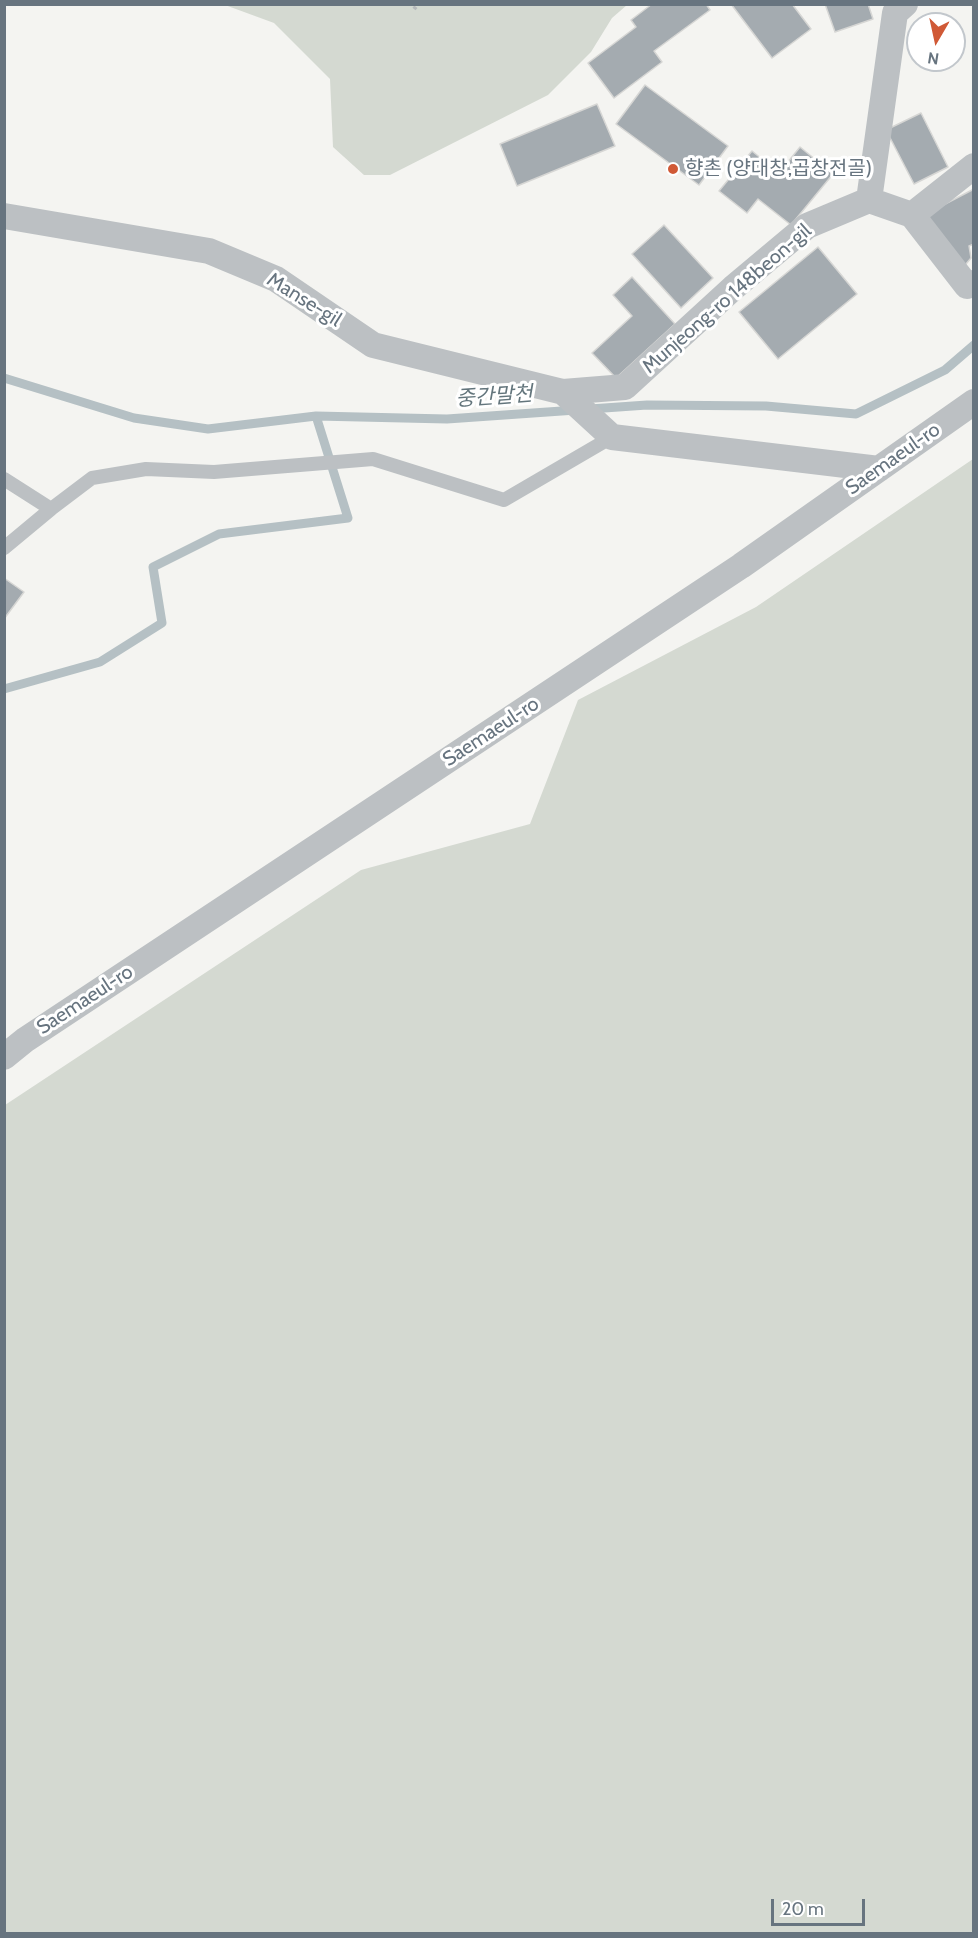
<!DOCTYPE html>
<meta charset="utf-8">
<style>
body{margin:0}
#map{position:relative;width:978px;height:1938px;overflow:hidden;background:#f4f4f1;font-family:Cabin,sans-serif}
canvas{display:block}
.frame{position:absolute;inset:0;border:6px solid #67747f;pointer-events:none}
.north{position:absolute;left:906px;top:12px;width:60px;height:60px;box-sizing:border-box;background:#fff;border:2px solid #c2c7cc;border-radius:50%;rotate:189deg;font-size:16px;font-weight:700;line-height:24px;text-align:center;color:#67747f}
.north::after{content:'';display:block;margin:auto;width:21px;height:27px;background:#d05936;clip-path:polygon(50% 0,100% 100%,50% 72%,0 100%)}
.scale{position:absolute;left:771px;top:1899px;width:94px;height:27px;box-sizing:border-box;border:3px solid #67747f;border-top:0;padding-left:8px;font-size:18px;line-height:21px;white-space:nowrap;color:#67747f;-webkit-text-stroke:4px #fff;paint-order:stroke}
</style>
<div id="map">
<canvas width="978" height="1938"></canvas>
<div class="frame"></div>
<div class="north">N</div>
<div class="scale">20 m</div>
</div>
<script>
const g = document.querySelector('canvas').getContext('2d');
g.lineJoin = 'round';
function paint(path, color) { g.fillStyle = color; g.fill(path, 'evenodd'); }
function stroke(path, color, width, dash) { g.strokeStyle = color; g.lineWidth = width; g.lineCap = dash ? 'butt' : 'round'; g.setLineDash(dash || []); g.stroke(path); }
function drawText(font, color, halo, rows, align = 'center') {
  g.font = font + ' Cabin,"Noto Sans KR",sans-serif'; g.lineWidth = 6; g.setLineDash([]); g.textBaseline = 'middle'; g.strokeStyle = halo; g.fillStyle = color; for (const [text, x, y, turn = 0] of rows) {
    g.save(); g.translate(x, y); g.rotate((+turn || 0) * Math.PI / 180); g.textAlign = isNaN(turn) ? turn : align; if (halo) g.strokeText(text, 0, 0); g.fillText(text, 0, 0); g.restore();
  }
}
paint(new Path2D(`
 M225 5H627L612 18 591 52 548 95 390 175H364L333 147 330 79 274 23Z
 M973 459V1933H5V1105L361 870 530 824 578 700 756 607Z`), '#d4d9d1');
stroke(new Path2D(`
 M4 378 134 418 208 429 316 416 447 419 576 410
 M590 409 647 405 766 406 856 414 945 370 974 345
 M4 689 100 662 162 623 153 567 219 534 348 518 316 416`), '#b5c0c4', 9);
const building = new Path2D(`
 M652 4H706L710 10 654 51 662 62 614 98 588 63 636 27 631 20Z
 M731 4H792L811 29 772 58Z
 M825 4H868L873 19 835 32Z
 M645 85 728 146 699 185 616 124Z
 M597 104 615 146 517 186 500 144Z
 M921 113 948 167 914 184 886 130Z
 M800 147 833 174 791 225 758 199 747 213 719 191 752 151 779 173Z
 M974 189V244L969 246 971 258 966 264 959 265 926 214Z
 M664 225 713 278 681 308 632 254Z
 M818 247 857 294 778 359 739 312Z
 M632 277 675 324 616 378 592 353 632 316 613 295Z
 M4 578 24 592 4 619Z`);
paint(building, '#a4abb0');
stroke(building, '#d6d6d4', 1.5);
stroke(new Path2D(`
 M414 9 418 4`), '#b6b9bb', 4, [3, 3]);
stroke(new Path2D(`
 M4 479 51 509 92 478 146 469 214 472 373 459 504 500 612 437
 M4 548 51 509`), '#bcc0c3', 14);
stroke(new Path2D(`
 M869 200 912 215
 M912 215 967 286 974 283
 M912 215 974 166
 M4 216 209 251 276 279 373 345 563 392 625 387 733 288 807 226 869 200 895 13 905 4
 M563 392 612 437 879 469
 M4 1057 25 1040 741 566 974 402`), '#bcc0c3', 26);
for (const [x, y, r, color] of [
 [673,169,6,"#d05936"]
]) { const dot = new Path2D(); dot.arc(x, y, r, 0, 2 * Math.PI); g.fillStyle = color; g.fill(dot); stroke(dot, '#fff', 2); }
drawText('20px', '#67747f', '#fff', [
 ["향촌 (양대창,곱창전골)",685,169]
], 'left');
drawText('20px', '#67747f', '#fff', [
 ["Munjeong-ro 148beon-gil",727,299,-41],
 ["Manse-gil",304,300,32],
 ["Saemaeul-ro",893,459,-35],
 ["Saemaeul-ro",491,732,-33],
 ["Saemaeul-ro",85,1000,-33]
]);
drawText('italic 21px', '#63757c', '#fff', [
 ["중간말천",494,397,-4]
]);
</script>
